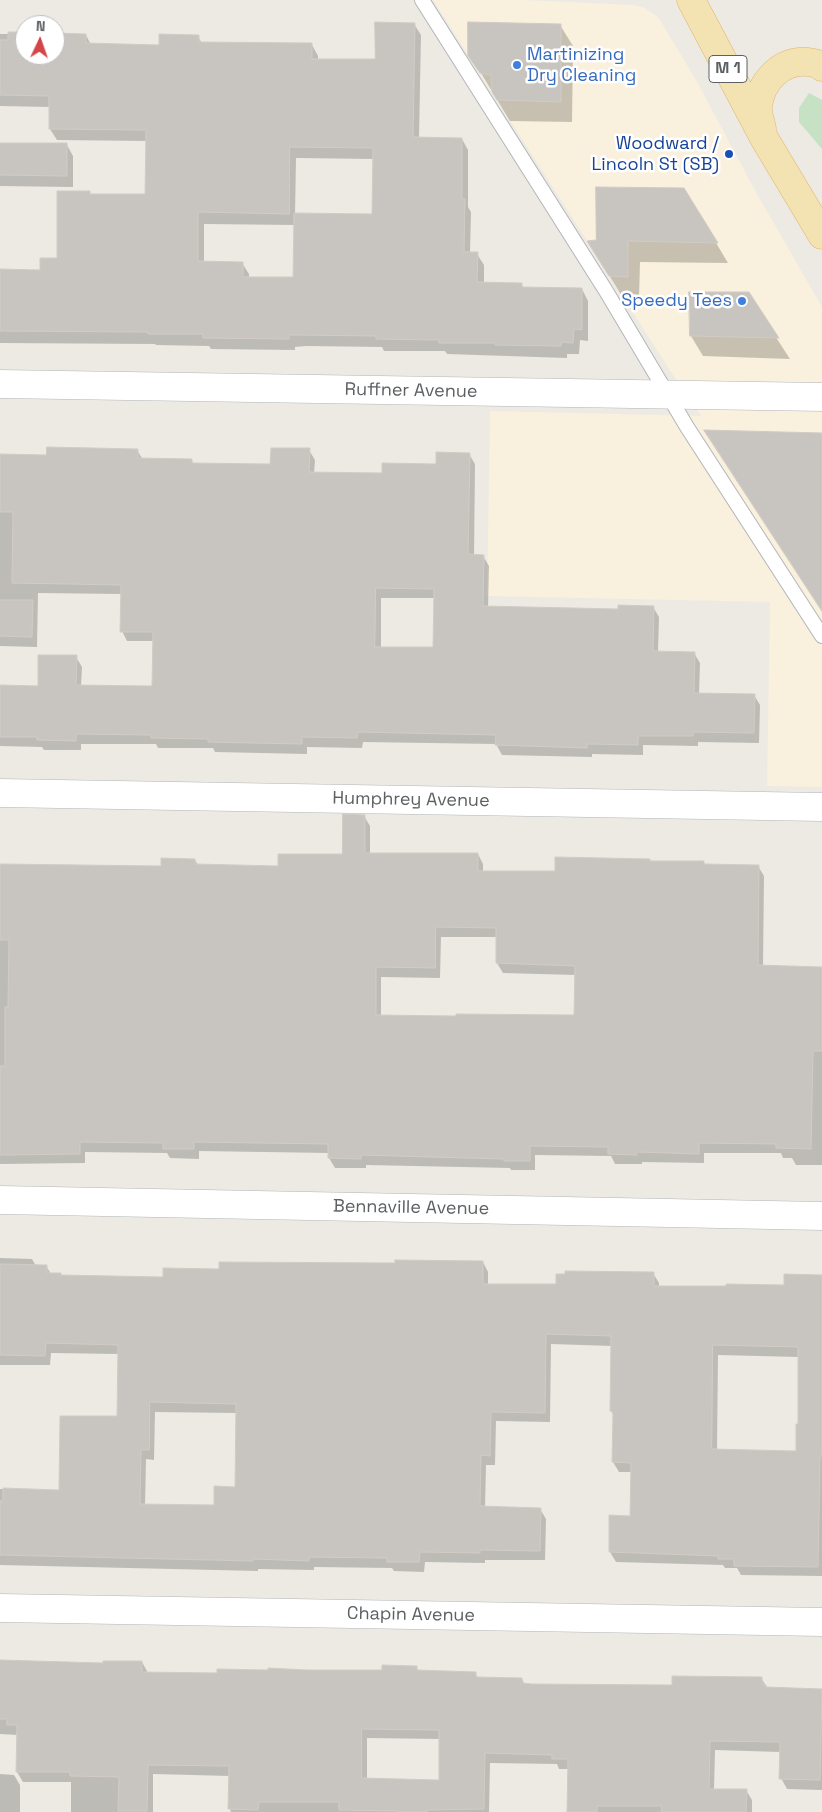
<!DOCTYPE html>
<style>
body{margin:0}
#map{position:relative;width:822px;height:1812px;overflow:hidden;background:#edeae4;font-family:"Space Grotesk",sans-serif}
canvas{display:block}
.north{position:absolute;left:15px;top:15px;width:50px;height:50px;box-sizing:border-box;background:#fff;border:1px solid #bebfc1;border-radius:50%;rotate:3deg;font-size:14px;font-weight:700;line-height:20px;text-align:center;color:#5c6063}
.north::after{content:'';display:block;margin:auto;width:18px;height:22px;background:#d34548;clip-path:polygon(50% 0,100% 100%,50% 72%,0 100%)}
</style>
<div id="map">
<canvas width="822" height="1812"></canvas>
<div class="north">N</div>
</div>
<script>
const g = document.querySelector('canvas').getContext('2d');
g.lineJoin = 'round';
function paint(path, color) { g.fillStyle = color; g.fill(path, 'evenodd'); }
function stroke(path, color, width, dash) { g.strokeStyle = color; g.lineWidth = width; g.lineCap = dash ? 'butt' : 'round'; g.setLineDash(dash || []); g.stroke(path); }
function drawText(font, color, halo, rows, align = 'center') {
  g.font = font + ' "Space Grotesk",sans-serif'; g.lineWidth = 5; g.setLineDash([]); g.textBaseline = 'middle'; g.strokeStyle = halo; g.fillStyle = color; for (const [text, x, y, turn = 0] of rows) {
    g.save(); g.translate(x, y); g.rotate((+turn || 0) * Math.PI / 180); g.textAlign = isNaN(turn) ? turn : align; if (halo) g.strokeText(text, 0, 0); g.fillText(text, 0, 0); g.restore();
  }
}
paint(new Path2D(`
 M433 0H524L632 5 643 7 658 17 696 80 757 194 822 307V787L767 786 770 602 487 596 490 411 701 416 671 372Z`), '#f9f0dd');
paint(new Path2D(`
 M809 93 822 100V149L799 122V108Z`), '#c7e1c4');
paint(new Path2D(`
 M414 24 421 35 419 138 462 139 468 150V207L471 212 470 253 477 254 484 265V284H521L524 289H582L588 301V341L580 340 579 354H567V358L447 354 445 351H384L382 347 306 346 295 347V350L211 349 209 346 156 345 155 344 0 343V270L41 271 58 259 91 196 146 195 147 141 57 140 50 129V107L0 106V34H25V55H55V35H86L91 45 160 46 198 37 202 43 312 45 318 56V60L376 61ZM296 158 374 159 373 216 295 215ZM204 224 295 225 294 279 249 278V274L242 263 204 262Z
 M560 25 573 46 572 122 510 121 470 55Z
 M0 144 67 145 73 156V187L0 186Z
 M684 189 728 263 640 262 639 298 622 296 601 262 598 241Z
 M748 294 790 359 703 356 691 336Z
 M137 450 143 460H191L193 464 272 465 309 450 315 460 314 474H383L437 466 469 454 475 464 474 556H483L489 566 488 608 620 610 653 607 659 617 658 652 694 653 700 663 699 694 754 695 760 705 759 743 698 742V746L643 745V755L592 754V757L502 755 496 744 363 742 362 748 307 747V754L215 752 213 748H158L156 744H81V750H44L42 747 0 746V686L39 687 76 657 82 667 81 686 153 687 154 641H127L122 631V594L38 593 37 647 0 646V456H48ZM381 598H435V649L381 648Z
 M364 816 370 826V855L478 854 483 864V872L556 873 650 860 651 862 705 865 758 866 764 876 763 967 822 968V1165H796L792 1158H783L781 1153H704V1163L642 1162V1164H615L611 1156 535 1155V1170H511L510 1168 366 1165V1168H335L329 1158V1153L199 1151V1159L170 1158 167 1153 85 1152V1163L0 1164V865L162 867 195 860 198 865 279 867 343 856ZM441 937H498L497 963 503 973 576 975 575 1016H381V977L440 978Z
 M0 1258 32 1259 36 1266H46L51 1274 61 1277 164 1279 220 1270 483 1262 488 1272V1285H557L653 1273 659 1283V1287L785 1286 822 1276V1576L741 1575 737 1568H725L723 1565 616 1562 610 1552 632 1517V1472H619L613 1462 614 1416 611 1411 612 1346 551 1344 550 1422 496 1421 495 1465H486L485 1508 540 1509 546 1519 545 1560H485V1563L425 1562 424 1572 394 1571 392 1568 314 1567V1570L258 1569V1571L0 1565V1489L60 1491 119 1417V1354L51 1353 50 1365H0ZM718 1355 799 1357V1425L797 1452 717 1451ZM155 1412 237 1413 236 1488 215 1506H145L146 1459 154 1460Z
 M0 1662 105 1665 142 1662 148 1673 218 1674 383 1671 416 1667 419 1672 475 1673 478 1678 522 1679 525 1685 673 1686 761 1678 768 1689 822 1690V1790L787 1789 781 1778V1752L715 1750 714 1790H746L752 1800V1812H569V1769H559L557 1764 490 1763 489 1812H231L230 1809V1776L153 1774V1812H71V1782H23L17 1772 18 1735 0 1734ZM367 1738 441 1739 440 1781 367 1780Z
 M0 1774 14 1775 20 1785V1812H0Z`), '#0003');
const building = new Path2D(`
 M375 22 415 23 413 137 462 138V199H465L464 252H478L477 282 522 283V287L582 288V330L574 329 573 343 561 342V346L495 345V343H439V340L376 339V336L299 335H289V339L203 338V334H148V332L0 331V269L40 270V258H57V191H90V194H145L146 130 49 129V96L0 95V40H8V32H25V55H55V33L86 34V43L159 45V34L199 35V42L312 43V59H375ZM290 147 373 148 372 214 294 213 293 277H243V262L198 261V212L289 214Z
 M468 22 561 24V102L497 100 492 92 491 75 480 73 468 56Z
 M0 143H67V176L0 175Z
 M596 187 684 188 718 243 628 241V277L609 276 587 241 596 240Z
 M689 292H749L779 338 690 336Z
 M704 430 822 433V611Z
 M47 447 138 449V458L192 459V463L270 464 271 448H310L309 472 382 473V463L436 464V452L470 453 468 554 484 555 483 606 618 609V605L654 606 653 651 695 652 694 693 755 694 754 733 693 732V736H638V745L587 744V748L495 745 496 735 358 732 357 738 302 737V744L208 742V739L151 738V735L76 734V741L37 740V737H0V685L38 686V655H77L76 685 152 686 153 632H120L121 585 12 583 13 512H0V454L46 455ZM376 588 434 589 433 647H375Z
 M0 600H33L32 637 0 636Z
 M343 814 365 815V853H478V871H555V857L650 859V861H704V864L759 865 758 965 822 967V1051H813L811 1149 776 1148V1144L699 1143V1154L637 1152V1155L608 1154V1147L530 1146V1161H504V1159L361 1155V1159L328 1158V1144L194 1142V1149H163V1143L80 1142V1154L0 1155V1066H5V1007H8L9 940H0V864L161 866V858L195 859V864L278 866V854H342ZM436 927 496 928V963L575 966 574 1015 456 1014V1016L376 1015V967L435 968Z
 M395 1260 483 1261V1284H556V1274H565V1271L654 1272V1286H726V1284L784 1285V1274L822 1275V1456H820L818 1567 734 1566V1559H718V1556L609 1552V1515L630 1516 631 1463 612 1462 613 1412 610 1411 611 1336 546 1334 545 1413 491 1412 490 1456 481 1455 480 1506 541 1508 540 1551 480 1550V1553L420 1552 419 1562H387V1558L309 1557V1561L253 1559V1561L0 1555V1501H3V1488L59 1490 60 1416H117L118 1345 46 1343 45 1356 0 1355V1264L47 1265V1273H61V1275L163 1277V1268L219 1269V1262L395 1263ZM713 1345 798 1347V1424H796V1451L712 1449ZM150 1402 236 1404 235 1487 214 1486V1505L140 1504 141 1450H149Z
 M0 1660 103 1663V1661H142V1672L217 1673V1669L268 1670V1668L307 1670H382V1665L417 1666V1670L476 1672V1677L522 1678V1683L532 1684 672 1685V1676L762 1677V1684L766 1685V1687L822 1689 820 1780 779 1779 780 1742 710 1741 709 1789H747L746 1812H661L662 1806H597V1812H567L568 1759H552V1755L485 1753 484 1809 427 1810V1812H398V1811L339 1810V1802H259L258 1810 228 1809 229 1766 148 1765 147 1811H118L119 1777 70 1776V1772H16L17 1725H7V1719H0ZM362 1729 439 1730V1780L362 1778Z`);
paint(building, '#c8c5c1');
stroke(building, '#d1cbc4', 1);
const service = new Path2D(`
 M422 0 606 291 687 427 822 636`);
const minor = new Path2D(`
 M0 384 822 397
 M0 793 822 807
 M0 1200 822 1216
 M0 1608 822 1622`);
const primary = new Path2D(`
 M691 0 764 138 822 235
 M762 129C761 122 757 113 758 106 761 81 782 59 808 62 814 63 818 63 822 67`);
stroke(service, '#b2b5b8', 16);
stroke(minor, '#b2b5b8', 29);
stroke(primary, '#dfb36b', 29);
stroke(service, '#fff', 14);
stroke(minor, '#fff', 28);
stroke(primary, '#f4e3b2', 28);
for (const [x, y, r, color] of [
 [517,65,5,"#3f7fe0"],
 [729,154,5,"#1a4fb4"],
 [742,301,5,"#3f7fe0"]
]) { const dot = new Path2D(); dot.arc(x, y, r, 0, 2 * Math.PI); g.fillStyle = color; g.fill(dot); stroke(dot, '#fff', 2); }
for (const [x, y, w] of [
 [728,69,38]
]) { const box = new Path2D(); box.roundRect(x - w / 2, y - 13.5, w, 27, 4); g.fillStyle = '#fff'; g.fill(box); stroke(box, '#5c6063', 1); }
drawText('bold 16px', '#5c6063', null, [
 ["M 1",728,69]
]);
drawText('18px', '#366cbe', '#fff', [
 ["Martinizing",527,55],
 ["Dry Cleaning",527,76],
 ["Speedy Tees",732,301,"right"]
], 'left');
drawText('18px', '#164399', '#fff', [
 ["Woodward /",719,144],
 ["Lincoln St (SB)",719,165]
], 'right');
drawText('18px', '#5c6063', '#fff', [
 ["Ruffner Avenue",411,391,1],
 ["Humphrey Avenue",411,800,1],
 ["Bennaville Avenue",411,1208,1],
 ["Chapin Avenue",411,1615,1]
]);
</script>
